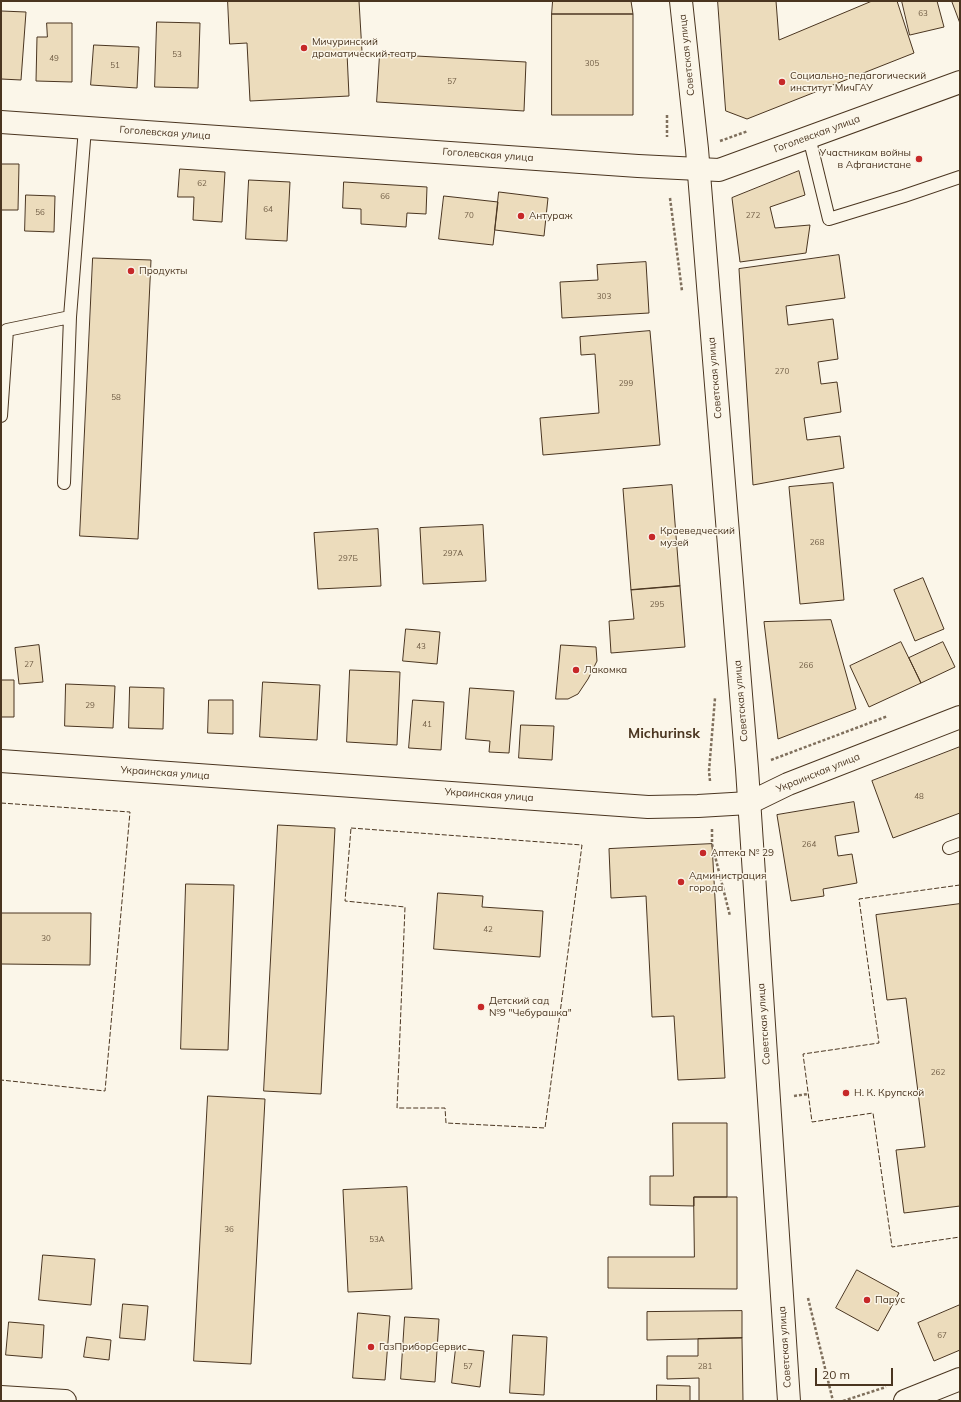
<!DOCTYPE html>
<meta charset="utf-8">
<style>
body{margin:0}
#map{position:relative;width:961px;height:1402px;overflow:hidden;background:#fbf6e9;font-family:Mulish,sans-serif}
canvas{display:block}
.frame{position:absolute;inset:0;border:2px solid #4a3520;pointer-events:none}
.scale{position:absolute;left:815px;top:1368px;width:78px;height:18px;box-sizing:border-box;border:2px solid #4a3520;border-top:0;padding-left:5px;font-size:12px;line-height:14px;white-space:nowrap;color:#4a3520;-webkit-text-stroke:3px #fbf6e9;paint-order:stroke}
</style>
<div id="map">
<canvas width="961" height="1402"></canvas>
<div class="frame"></div>
<div class="scale">20 m</div>
</div>
<script>
const g = document.querySelector('canvas').getContext('2d');
g.lineJoin = 'round';
function paint(path, color) { g.fillStyle = color; g.fill(path, 'evenodd'); }
function stroke(path, color, width, dash) { g.strokeStyle = color; g.lineWidth = width; g.lineCap = dash ? 'butt' : 'round'; g.setLineDash(dash || []); g.stroke(path); }
function drawText(font, color, halo, rows, align = 'center') {
  g.font = font + ' Mulish,sans-serif'; g.lineWidth = 3; g.setLineDash([]); g.textBaseline = 'middle'; g.strokeStyle = halo; g.fillStyle = color; for (const [text, x, y, turn = 0] of rows) {
    g.save(); g.translate(x, y); g.rotate((+turn || 0) * Math.PI / 180); g.textAlign = isNaN(turn) ? turn : align; if (halo) g.strokeText(text, 0, 0); g.fillText(text, 0, 0); g.restore();
  }
}
const building = new Path2D(`
 M228 1H359L362 52 347 53 349 96 250 101 247 43 230 44Z
 M553 1H631L633 14H552Z
 M718 1H776L779 40 872 1H897L914 53 747 119 726 111Z
 M902 1H937L944 27 910 35Z
 M952 1H960V23Z
 M1 11 26 12 21 80 1 79Z
 M552 14H633V115H552Z
 M157 22 200 23 198 88 155 87Z
 M47 23H72V82L36 81 37 37H47Z
 M94 45 139 47 137 88 91 85Z
 M380 54 526 62 524 111 377 102Z
 M1 164H19L18 210H1Z
 M180 169 225 172 222 222 193 220 194 197H178Z
 M799 171 805 195 770 207 775 228 810 225 806 253 740 262 732 198Z
 M249 180 290 182 287 241 246 239Z
 M344 182 427 187 426 214 407 213 406 227 361 224V209L343 208Z
 M499 192 548 198 544 236 495 230Z
 M26 195 55 196 54 232 25 231Z
 M444 196 498 202 493 245 439 239Z
 M839 255 845 298 786 306 788 325 833 319 838 359 818 362 821 384 837 382 841 412 804 418 807 440 840 436 844 468 753 485 739 269Z
 M93 258 151 260 138 539 80 536Z
 M646 262 649 313 562 318 560 282 598 280 597 265Z
 M650 331 660 445 543 455 540 418 599 413 595 354 581 355 580 337Z
 M833 483 844 600 800 604 789 487Z
 M672 485 680 586 631 590 623 489Z
 M483 525 486 581 423 584 420 528Z
 M378 529 381 586 318 589 314 533Z
 M923 578 944 629 915 641 894 590Z
 M680 586 685 647 611 653 609 621 634 619 631 590Z
 M831 620 856 709 778 739 764 622Z
 M406 629 440 632 437 664 403 661Z
 M901 642 921 683 869 707 850 666Z
 M943 642 955 667 921 683 909 658Z
 M39 645 43 682 19 684 15 648Z
 M561 645 596 647 597 661 588 679 578 694 568 699H556Z
 M350 670 400 672 397 745 347 742Z
 M1 680H14V717H1Z
 M263 682 320 685 317 740 260 737Z
 M66 684 115 686 113 728 65 726Z
 M130 687 164 688 163 729 129 728Z
 M470 688 514 691 509 753 489 752 490 741 466 739Z
 M209 700H233V734L208 733Z
 M413 700 444 702 441 750 409 748Z
 M521 725 554 726 552 760 519 758Z
 M960 747V813L893 838 872 781Z
 M854 802 859 832 835 836 838 856 852 854 857 883 823 889 824 896 791 901 777 815Z
 M278 825 335 828 321 1094 264 1091Z
 M712 844 725 1078 678 1080 674 1016 652 1017 646 896 611 898 609 849Z
 M186 884 234 885 228 1050 181 1049Z
 M438 893 483 896 482 907 543 911 540 957 434 949Z
 M960 904V1206L904 1213 896 1150 925 1147 906 998 887 1000 876 915Z
 M1 913H91L90 965 1 964Z
 M208 1096 265 1099 251 1364 194 1361Z
 M673 1123H727V1197H694V1206L650 1205V1176H673Z
 M407 1187 412 1289 348 1292 343 1190Z
 M694 1197H737V1289L608 1288V1257H694Z
 M43 1255 95 1259 91 1305 39 1300Z
 M857 1270 899 1293 878 1331 836 1308Z
 M123 1304 148 1306 145 1340 120 1338Z
 M960 1305V1350L934 1361 918 1323Z
 M742 1311V1338L647 1340V1312Z
 M358 1313 390 1316 385 1380 353 1378Z
 M405 1317 439 1319 435 1382 401 1379Z
 M9 1322 44 1325 42 1358 6 1355Z
 M513 1335 547 1337 544 1395 510 1393Z
 M87 1337 111 1340 109 1360 84 1357Z
 M742 1338 743 1401H699V1378L667 1379V1356H698V1339Z
 M456 1348 484 1351 480 1387 452 1383Z
 M657 1385 690 1386V1401H657Z`);
paint(building, '#ecdcbc');
stroke(building, '#4a3520', 1);
const service = new Path2D(`
 M809 137 829 219 904 196 960 177
 M1 416 7 330 70 317
 M64 483 70 317 85 128
 M949 848 960 844`);
const minor = new Path2D(`
 M1 761 648 807 698 806 749 803 788 784 960 717`);
const tertiary = new Path2D(`
 M1 122 638 166 719 170 960 82
 M1 1397 65 1401
 M905 1401 960 1379`);
const secondary = new Path2D(`
 M681 1 697 149 747 769 789 1401`);
stroke(service, '#4a3520', 14);
stroke(minor, '#4a3520', 24);
stroke(tertiary, '#4a3520', 24);
stroke(secondary, '#4a3520', 24);
stroke(new Path2D(`
 M667 115V137
 M720 141 748 131
 M670 198 682 291
 M771 760 888 716
 M710 781 709 771 715 698
 M712 829V844L730 916
 M794 1096 808 1094
 M808 1298 833 1401
 M843 1401 886 1387`), '#7f6f5c', 2.5, [3, 2]);
stroke(service, '#fbf6e9', 12);
stroke(minor, '#fbf6e9', 22);
stroke(tertiary, '#fbf6e9', 22);
stroke(secondary, '#fbf6e9', 22);
stroke(new Path2D(`
 M1 803 130 812 105 1091 1 1080
 M351 828 582 845 545 1128 446 1123 445 1108H397L405 907 345 901Z
 M960 885 859 899 879 1043 803 1054 812 1122 873 1113 892 1247 960 1237`), '#4a3520', 1, [5, 2]);
for (const [x, y, r, color] of [
 [304,48,4,"#c62828"],
 [782,82,4,"#c62828"],
 [919,159,4,"#c62828"],
 [521,216,4,"#c62828"],
 [131,271,4,"#c62828"],
 [652,537,4,"#c62828"],
 [576,670,4,"#c62828"],
 [703,853,4,"#c62828"],
 [681,882,4,"#c62828"],
 [481,1007,4,"#c62828"],
 [846,1093,4,"#c62828"],
 [867,1300,4,"#c62828"],
 [371,1347,4,"#c62828"]
]) { const dot = new Path2D(); dot.arc(x, y, r, 0, 2 * Math.PI); g.fillStyle = color; g.fill(dot); stroke(dot, '#fbf6e9', 1.5); }
drawText('8px', '#725f47', null, [
 ["63",923,14],
 ["53",177,55],
 ["49",54,59],
 ["305",592,64],
 ["51",115,66],
 ["57",452,82],
 ["62",202,184],
 ["66",385,197],
 ["64",268,210],
 ["56",40,213],
 ["70",469,216],
 ["272",753,216],
 ["303",604,297],
 ["270",782,372],
 ["299",626,384],
 ["58",116,398],
 ["268",817,543],
 ["297А",453,554],
 ["297Б",348,559],
 ["295",657,605],
 ["43",421,647],
 ["27",29,665],
 ["266",806,666],
 ["29",90,706],
 ["41",427,725],
 ["48",919,797],
 ["264",809,845],
 ["42",488,930],
 ["30",46,939],
 ["262",938,1073],
 ["36",229,1230],
 ["53А",377,1240],
 ["67",942,1336],
 ["57",468,1367],
 ["281",705,1367]
]);
drawText('10px', '#4a3520', '#fbf6e9', [
 ["Мичуринский",312,42],
 ["драматический театр",312,54],
 ["Социально-педагогический",790,76],
 ["институт МичГАУ",790,88],
 ["Участникам войны",911,153,"right"],
 ["в Афганистане",911,165,"right"],
 ["Антураж",529,216],
 ["Продукты",139,271],
 ["Краеведческий",660,531],
 ["музей",660,543],
 ["Лакомка",584,670],
 ["Аптека № 29",711,853],
 ["Администрация",689,876],
 ["города",689,888],
 ["Детский сад",489,1001],
 ["№9 \"Чебурашка\"",489,1013],
 ["Н. К. Крупской",854,1093],
 ["Парус",875,1300],
 ["ГазПриборСервис",379,1347]
], 'left');
drawText('10px', '#4a3520', '#fbf6e9', [
 ["Советская улица",687,55,-96],
 ["Гоголевская улица",165,133,4],
 ["Гоголевская улица",817,134,-20],
 ["Гоголевская улица",488,155,4],
 ["Советская улица",715,378,-95],
 ["Советская улица",741,701,-95],
 ["Украинская улица",165,773,4],
 ["Украинская улица",818,773,-22],
 ["Украинская улица",489,795,4],
 ["Советская улица",764,1024,-94],
 ["Советская улица",785,1347,-94]
]);
drawText('bold 14px', '#4a3520', '#fbf6e9', [
 ["Michurinsk",664,734]
]);
</script>
